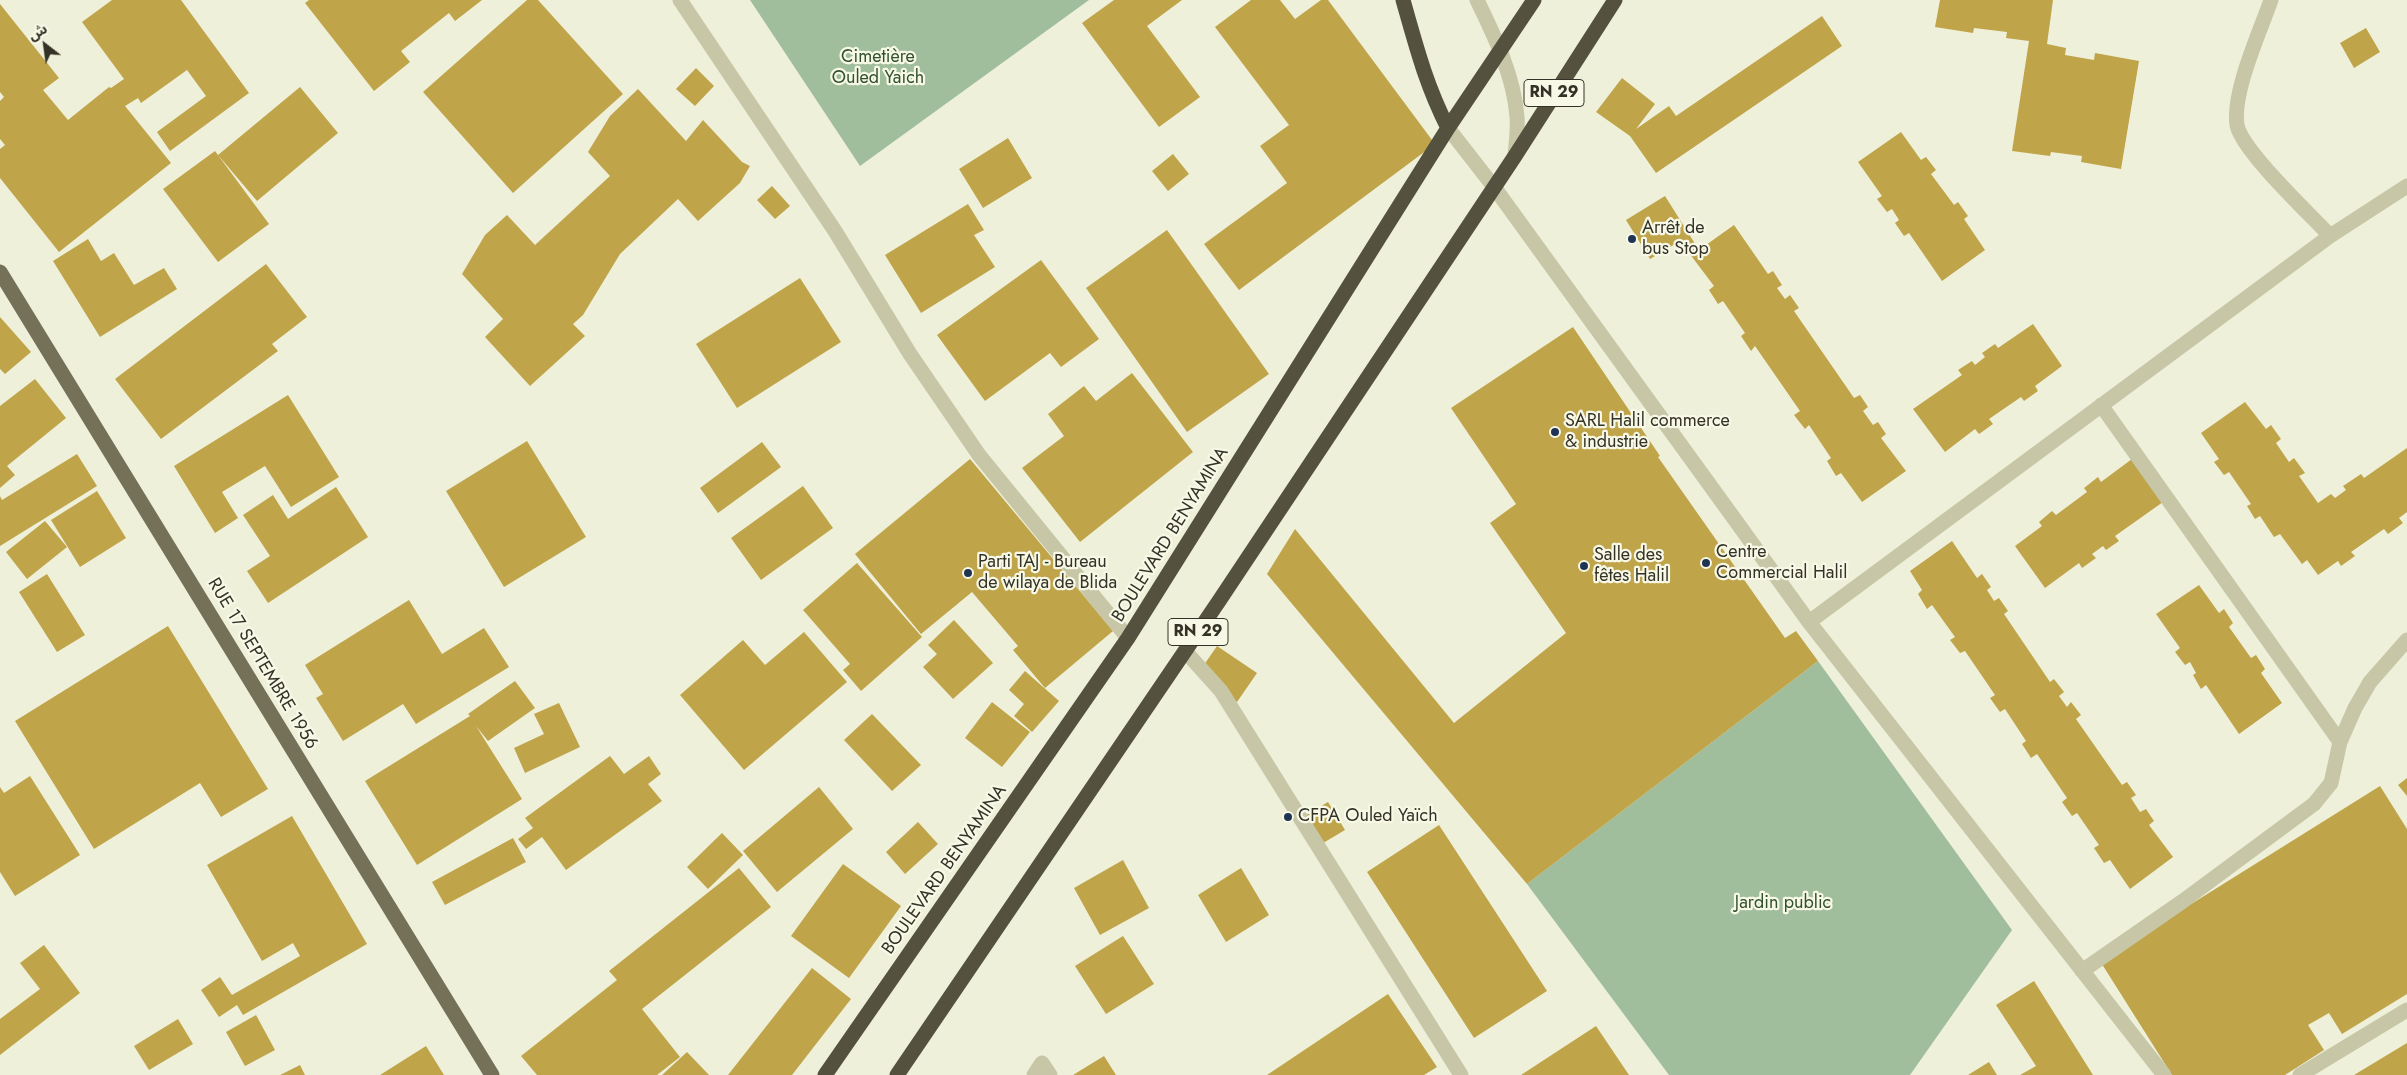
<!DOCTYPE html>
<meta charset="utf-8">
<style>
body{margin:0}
#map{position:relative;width:2407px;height:1075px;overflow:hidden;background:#eff0da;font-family:Jost,"Noto Sans Arabic",sans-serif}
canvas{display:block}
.north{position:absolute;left:20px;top:20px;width:50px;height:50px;-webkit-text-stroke:4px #f7f8e6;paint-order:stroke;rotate:330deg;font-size:14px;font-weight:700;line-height:20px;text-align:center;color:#343227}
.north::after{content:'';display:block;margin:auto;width:18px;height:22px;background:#343227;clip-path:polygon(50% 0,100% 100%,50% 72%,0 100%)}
</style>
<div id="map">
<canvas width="2407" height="1075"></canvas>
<div class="north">ش</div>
</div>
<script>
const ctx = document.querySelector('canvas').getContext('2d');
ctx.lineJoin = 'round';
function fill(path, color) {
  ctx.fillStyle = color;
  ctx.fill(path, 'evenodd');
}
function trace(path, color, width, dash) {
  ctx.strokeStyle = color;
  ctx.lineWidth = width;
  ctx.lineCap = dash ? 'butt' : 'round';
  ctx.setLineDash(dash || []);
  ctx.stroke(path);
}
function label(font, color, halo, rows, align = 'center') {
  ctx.font = font + ' Jost,sans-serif';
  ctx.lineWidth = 4.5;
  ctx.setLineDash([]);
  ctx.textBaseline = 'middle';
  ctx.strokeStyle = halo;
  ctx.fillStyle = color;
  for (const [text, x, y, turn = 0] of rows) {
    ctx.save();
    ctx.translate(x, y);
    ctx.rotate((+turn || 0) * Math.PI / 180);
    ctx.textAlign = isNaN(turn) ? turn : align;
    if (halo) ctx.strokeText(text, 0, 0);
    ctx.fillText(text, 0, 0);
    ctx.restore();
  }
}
const green = new Path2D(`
 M 750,0 L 1089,0 L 860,166 Z
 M 1818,661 L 2012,930 L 1910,1075 L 1669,1075 L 1527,884 Z`);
const building = new Path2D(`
 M 112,0 L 181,0 L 249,93 L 170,151 L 157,132 L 206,96 L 187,70 L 141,103 L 138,98 L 125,106 L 171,163 L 59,252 L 0,178 L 0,149 L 5,145 L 0,139 L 0,101 L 4,97 L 0,92 L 0,4 L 59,78 L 43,90 L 68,120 L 109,87 L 111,88 L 124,79 L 82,22 Z
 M 309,0 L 482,0 L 455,21 L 449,13 L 401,51 L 410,62 L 374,91 L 305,3 Z
 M 527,0 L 538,0 L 623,94 L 513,193 L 423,92 Z
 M 1114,0 L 1182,0 L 1147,26 L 1200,97 L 1159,127 L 1082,23 Z
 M 1251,0 L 1280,0 L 1295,19 L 1321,0 L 1328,0 L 1435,144 L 1239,290 L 1204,244 L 1287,183 L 1260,146 L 1289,125 L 1215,27 Z
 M 1940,0 L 2053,0 L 2047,44 L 2066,48 L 2065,55 L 2094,60 L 2095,53 L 2139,61 L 2121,169 L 2081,162 L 2082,156 L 2051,152 L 2050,156 L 2012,151 L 2029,41 L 2006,38 L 2007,32 L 1974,28 L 1973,33 L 1935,27 Z
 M 1822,16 L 1842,46 L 1656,173 L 1630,136 L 1596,112 L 1622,78 L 1655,104 L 1636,129 L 1669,106 L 1676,116 Z
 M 2366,28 L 2380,52 L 2354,68 L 2340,43 Z
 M 696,68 L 714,86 L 695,106 L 676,89 Z
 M 300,87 L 338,133 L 257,201 L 218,155 Z
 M 638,89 L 686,141 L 703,120 L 742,162 L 750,166 L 740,183 L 698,221 L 678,199 L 620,254 L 583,315 L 573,324 L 585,336 L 530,386 L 485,337 L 503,319 L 462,274 L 485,235 L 507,215 L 535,245 L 610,176 L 588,152 L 610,116 Z
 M 1901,132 L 1921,160 L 1926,157 L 1936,170 L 1931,174 L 1954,205 L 1958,202 L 1968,216 L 1964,219 L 1985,250 L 1942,281 L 1909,233 L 1904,236 L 1895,223 L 1899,220 L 1892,209 L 1887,212 L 1877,199 L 1882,196 L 1858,162 Z
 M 1008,138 L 1032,178 L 983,208 L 959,169 Z
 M 215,151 L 269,224 L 218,262 L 163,189 Z
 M 1173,154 L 1189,174 L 1168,191 L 1152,171 Z
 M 772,186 L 790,206 L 775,219 L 757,200 Z
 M 1665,196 L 1699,250 L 1734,225 L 1768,274 L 1773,271 L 1782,285 L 1777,288 L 1785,299 L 1790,295 L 1799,308 L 1794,311 L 1854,398 L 1860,395 L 1868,407 L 1863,411 L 1873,425 L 1878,422 L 1886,434 L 1881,438 L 1906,471 L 1862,502 L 1841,473 L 1836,476 L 1827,461 L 1831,458 L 1809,425 L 1805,429 L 1794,415 L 1800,411 L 1755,346 L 1751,351 L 1741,336 L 1745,333 L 1723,301 L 1718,304 L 1709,290 L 1714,286 L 1680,241 L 1650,259 L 1626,220 Z
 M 968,204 L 984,230 L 974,235 L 995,267 L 921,313 L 885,255 Z
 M 1167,230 L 1269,374 L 1187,432 L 1086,288 Z
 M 88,239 L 101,261 L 114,253 L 134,285 L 164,268 L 177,289 L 100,337 L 53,261 Z
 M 1041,260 L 1099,339 L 1061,367 L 1050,353 L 985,401 L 937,335 Z
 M 266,264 L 307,317 L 272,344 L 278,351 L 161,439 L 115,379 Z
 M 800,278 L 841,342 L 737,408 L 696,344 Z
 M 0,317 L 31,352 L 5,374 L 0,369 Z
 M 2033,324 L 2062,366 L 2035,386 L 2038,391 L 2024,401 L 2021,397 L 1989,419 L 1993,424 L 1979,434 L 1975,429 L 1945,452 L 1913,409 L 1962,375 L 1958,370 L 1972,361 L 1975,365 L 1985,357 L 1982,353 L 1995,344 L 1998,348 Z
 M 1573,327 L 1660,456 L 1658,457 L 1785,638 L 1796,631 L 1818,661 L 1527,884 L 1267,574 L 1295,529 L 1454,723 L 1566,633 L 1490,523 L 1516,504 L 1451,408 Z
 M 1132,373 L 1193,452 L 1080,542 L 1022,468 L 1064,436 L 1048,414 L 1084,386 L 1096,401 Z
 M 35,379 L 66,418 L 7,466 L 15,475 L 0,488 L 0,406 Z
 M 288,395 L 339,477 L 291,507 L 265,466 L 222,492 L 238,518 L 215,533 L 174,466 Z
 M 2245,402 L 2266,429 L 2271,425 L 2281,439 L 2276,443 L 2289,462 L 2294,458 L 2305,473 L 2299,476 L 2318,503 L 2331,494 L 2335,498 L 2346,490 L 2343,486 L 2361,474 L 2364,478 L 2407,448 L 2407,512 L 2399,518 L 2403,523 L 2388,534 L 2384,529 L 2351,552 L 2355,556 L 2341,566 L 2338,561 L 2318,575 L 2307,560 L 2302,564 L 2280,534 L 2274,537 L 2260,516 L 2255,519 L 2247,506 L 2251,504 L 2229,472 L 2224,475 L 2214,462 L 2219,459 L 2201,433 Z
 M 527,441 L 586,537 L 504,587 L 446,491 Z
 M 762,442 L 781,467 L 718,513 L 700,488 Z
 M 77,454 L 97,486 L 0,546 L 0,496 L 2,500 Z
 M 970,459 L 1113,631 L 1045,688 L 1013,650 L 1018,646 L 972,592 L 921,634 L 855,554 Z
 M 2132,459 L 2163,502 L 2115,536 L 2119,541 L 2106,550 L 2103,546 L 2092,554 L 2096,558 L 2082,568 L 2079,563 L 2045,588 L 2015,546 L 2042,526 L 2039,522 L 2052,511 L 2056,515 L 2087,492 L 2084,488 L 2098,477 L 2101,482 Z
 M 803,486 L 833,528 L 761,580 L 731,538 Z
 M 336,487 L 368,537 L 268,603 L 247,571 L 270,556 L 243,515 L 273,495 L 288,519 Z
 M 97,491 L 126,538 L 80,567 L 51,520 Z
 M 45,521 L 67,547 L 27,579 L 6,552 Z
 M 1952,541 L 1977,578 L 1982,574 L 1991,587 L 1987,590 L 1994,601 L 1999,598 L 2008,611 L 2004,614 L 2050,682 L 2054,679 L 2064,692 L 2059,696 L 2067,707 L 2071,702 L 2081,715 L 2076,719 L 2122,785 L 2127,782 L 2136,795 L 2131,798 L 2140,812 L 2146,809 L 2154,821 L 2149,825 L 2173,857 L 2130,889 L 2110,860 L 2104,863 L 2094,848 L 2099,845 L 2077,813 L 2072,816 L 2062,802 L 2067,798 L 2037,754 L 2031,758 L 2022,744 L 2026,741 L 2005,709 L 2000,712 L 1990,698 L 1995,695 L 1965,651 L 1960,653 L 1950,640 L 1955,637 L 1932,605 L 1927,609 L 1918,594 L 1922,590 L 1910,571 Z
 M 857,563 L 922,637 L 861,691 L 843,670 L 850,664 L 803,610 Z
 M 47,574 L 85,635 L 57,652 L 19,592 Z
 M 2199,585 L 2219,613 L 2224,609 L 2233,623 L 2229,627 L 2251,658 L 2256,655 L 2265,669 L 2261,673 L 2282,703 L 2239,734 L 2206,685 L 2201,689 L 2193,675 L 2196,673 L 2190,662 L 2185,665 L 2175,652 L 2180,648 L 2156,614 Z
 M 409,600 L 442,654 L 484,628 L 509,667 L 416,724 L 403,704 L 343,741 L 316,698 L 323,694 L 305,665 Z
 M 954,620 L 993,663 L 953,699 L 923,667 L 937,654 L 928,645 Z
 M 168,626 L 268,789 L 221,817 L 200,783 L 94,849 L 15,721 Z
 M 804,632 L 847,682 L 744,770 L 680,695 L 743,640 L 765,665 Z
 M 1217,646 L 1257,673 L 1237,702 L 1197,675 Z
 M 1025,671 L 1059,701 L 1032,732 L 1014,716 L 1024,704 L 1009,690 Z
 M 515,681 L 535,708 L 488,741 L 476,726 L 522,799 L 417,865 L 365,781 L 470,716 L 468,714 Z
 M 992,702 L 1030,732 L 1002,767 L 965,738 Z
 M 559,703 L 580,747 L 525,773 L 514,748 L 544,734 L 534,714 Z
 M 872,714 L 921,765 L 892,791 L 844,740 Z
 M 610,756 L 624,774 L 649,756 L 661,774 L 648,784 L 662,801 L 566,870 L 542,837 L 526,849 L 518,839 L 533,828 L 525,818 Z
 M 30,776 L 80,855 L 15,896 L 0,872 L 0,787 L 4,793 Z
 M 2407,778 L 2407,796 L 2398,785 Z
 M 2380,786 L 2407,829 L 2407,994 L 2342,1034 L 2329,1013 L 2308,1025 L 2324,1050 L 2285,1075 L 2172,1075 L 2100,961 Z
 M 819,787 L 853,829 L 777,892 L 743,851 Z
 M 1328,802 L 1345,830 L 1313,849 L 1296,821 Z
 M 292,816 L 367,944 L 243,1015 L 237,1005 L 219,1017 L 201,990 L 220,977 L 232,995 L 300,956 L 293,943 L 262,961 L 207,865 Z
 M 918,822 L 938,844 L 905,874 L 886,852 Z
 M 1439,825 L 1547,991 L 1474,1038 L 1367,872 Z
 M 722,833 L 743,855 L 708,889 L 687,867 Z
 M 513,838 L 526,862 L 445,905 L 432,882 Z
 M 1123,860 L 1149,908 L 1100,935 L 1074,888 Z
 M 843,864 L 901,906 L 849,978 L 791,936 Z
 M 739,868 L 771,907 L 642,1009 L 680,1057 L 657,1075 L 537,1075 L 521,1056 L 617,980 L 609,971 Z
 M 1241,868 L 1269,915 L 1226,942 L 1198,895 Z
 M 1123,936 L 1154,984 L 1106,1014 L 1075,966 Z
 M 44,945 L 80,993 L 0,1055 L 0,1019 L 40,989 L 20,963 Z
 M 812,968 L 851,999 L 792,1075 L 728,1075 Z
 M 2034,981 L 2093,1075 L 2020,1075 L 2036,1066 L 1996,1005 Z
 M 1388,994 L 1437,1067 L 1424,1075 L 1267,1075 Z
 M 256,1015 L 275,1050 L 245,1066 L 226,1032 Z
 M 178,1019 L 193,1044 L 149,1070 L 134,1046 Z
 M 1596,1026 L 1629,1075 L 1521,1075 Z
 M 2407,1043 L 2407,1075 L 2354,1075 Z
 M 426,1046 L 444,1075 L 380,1075 Z
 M 687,1052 L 709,1075 L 662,1075 Z
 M 1104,1056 L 1116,1075 L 1073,1075 Z
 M 1989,1062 L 1997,1075 L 1968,1075 Z
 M 300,1065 L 305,1075 L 280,1075 Z`);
const minor = new Path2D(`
 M 680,0 L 835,231 L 910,354 L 979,455 L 1128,638
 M 1477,0 C 1495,37 1514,76 1517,117 C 1518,130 1516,143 1515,156
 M 2271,0 C 2260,32 2232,92 2237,125 C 2242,151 2310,214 2330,236
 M 1448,128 L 1494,187 L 1809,622 L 2164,1075
 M 2101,405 L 2340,742
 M 1809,622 L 2330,236 L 2407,186
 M 1185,651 L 1221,691 L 1461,1075
 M 2082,971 L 2183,901 L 2314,804 L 2331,783 L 2340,742 L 2355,708 L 2370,682 L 2407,640
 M 1034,1075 L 1042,1063 L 1050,1075
 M 2300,1075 L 2407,1010`);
const major = new Path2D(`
 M 0,272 L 492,1075`);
const highway = new Path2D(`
 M 1403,0 C 1416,46 1426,85 1448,128
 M 825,1075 L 1128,638 L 1448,128 L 1534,0
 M 897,1075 L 1219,601 L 1515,156 L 1615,0`);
const markers = [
 [1632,239,5,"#1f3453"],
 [1555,432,5,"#1f3453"],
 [1706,563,5,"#1f3453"],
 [1584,566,5,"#1f3453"],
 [968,573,5,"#1f3453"],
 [1288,817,5,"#1f3453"]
];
const shields = [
 [1554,93,60],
 [1198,632,60]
];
const shieldNames = [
 ["RN 29",1554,93],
 ["RN 29",1198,632]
];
const parkNames = [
 ["Cimetière",878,58],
 ["Ouled Yaich",878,79],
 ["Jardin public",1783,904]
];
const poiNames = [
 ["Arrêt de",1642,229],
 ["bus Stop",1642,250],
 ["SARL Halil commerce",1565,422],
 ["& industrie",1565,443],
 ["Centre",1716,553],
 ["Commercial Halil",1716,574],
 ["Salle des",1594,556],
 ["fêtes Halil",1594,577],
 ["Parti TAJ - Bureau",978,563],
 ["de wilaya de Blida",978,584],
 ["CFPA Ouled Yaïch",1298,817]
];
const streetNames = [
 ["BOULEVARD BENYAMINA",1171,535,-58],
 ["RUE 17 SEPTEMBRE 1956",262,664,59],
 ["BOULEVARD BENYAMINA",945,870,-55]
];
fill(green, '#a0be9b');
fill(building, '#bfa449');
trace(minor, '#c7c7a7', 15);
trace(major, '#757159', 15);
trace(highway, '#54513f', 15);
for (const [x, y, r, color] of markers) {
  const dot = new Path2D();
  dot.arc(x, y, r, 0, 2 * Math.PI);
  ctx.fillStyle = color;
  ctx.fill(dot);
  trace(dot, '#f7f8e6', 2);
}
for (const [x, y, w] of shields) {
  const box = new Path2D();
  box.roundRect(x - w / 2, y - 13.5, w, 27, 4);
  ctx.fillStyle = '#f7f8e6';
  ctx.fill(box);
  trace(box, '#343227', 1);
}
label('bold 16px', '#343227', null, shieldNames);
label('18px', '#30512c', '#f7f8e6', parkNames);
label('18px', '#343227', '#f7f8e6', poiNames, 'left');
label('18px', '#343227', '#f7f8e6', streetNames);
</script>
